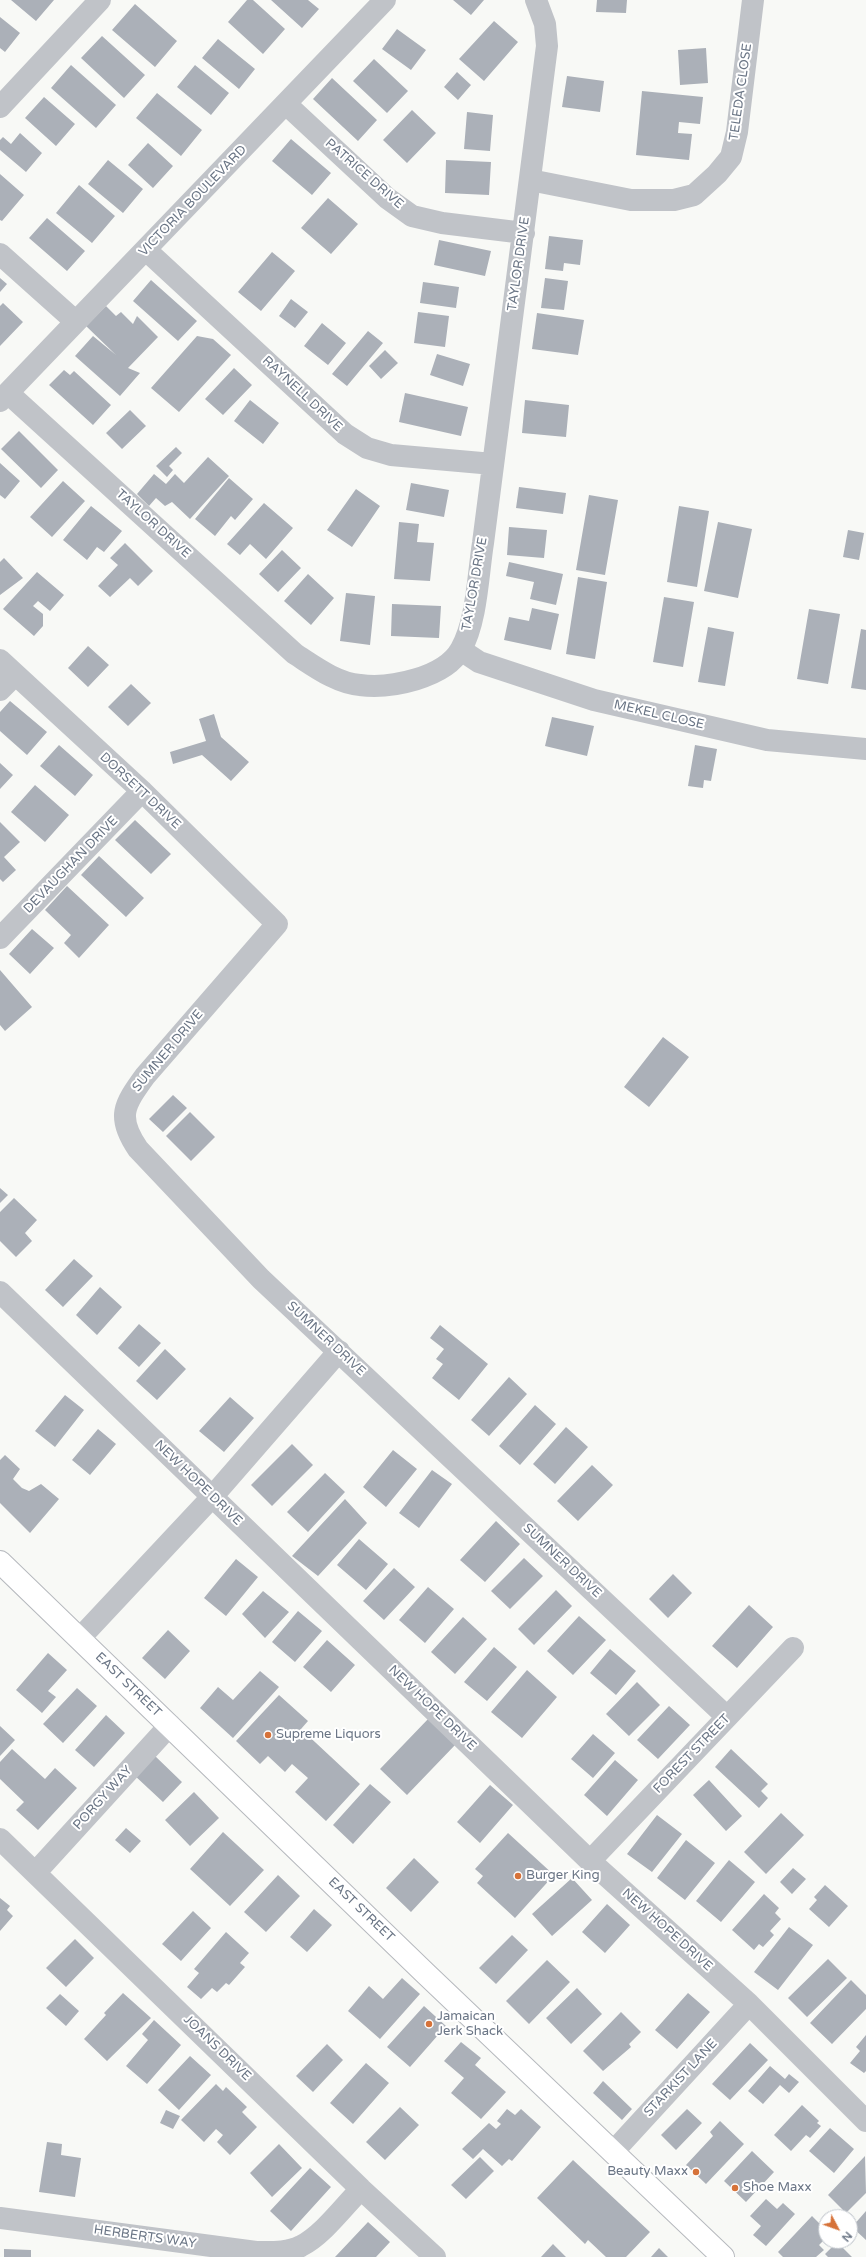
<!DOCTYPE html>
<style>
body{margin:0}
#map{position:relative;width:866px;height:2257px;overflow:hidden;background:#f8f9f6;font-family:"Varela Round",sans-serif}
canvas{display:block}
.north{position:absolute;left:818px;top:2209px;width:40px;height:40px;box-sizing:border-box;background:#fff;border:1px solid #c3c8ce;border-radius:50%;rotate:131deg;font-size:11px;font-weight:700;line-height:16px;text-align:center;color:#6a7585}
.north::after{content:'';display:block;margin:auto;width:14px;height:18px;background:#d67239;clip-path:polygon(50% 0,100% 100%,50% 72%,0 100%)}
</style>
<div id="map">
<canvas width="866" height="2257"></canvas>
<div class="north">N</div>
</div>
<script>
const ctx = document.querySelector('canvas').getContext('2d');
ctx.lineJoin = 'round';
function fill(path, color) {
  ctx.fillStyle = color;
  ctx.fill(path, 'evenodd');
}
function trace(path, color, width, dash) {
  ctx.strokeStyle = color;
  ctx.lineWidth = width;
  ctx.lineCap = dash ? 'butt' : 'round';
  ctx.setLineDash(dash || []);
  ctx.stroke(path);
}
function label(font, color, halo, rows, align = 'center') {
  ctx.font = font + ' "Varela Round",sans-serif';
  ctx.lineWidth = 4;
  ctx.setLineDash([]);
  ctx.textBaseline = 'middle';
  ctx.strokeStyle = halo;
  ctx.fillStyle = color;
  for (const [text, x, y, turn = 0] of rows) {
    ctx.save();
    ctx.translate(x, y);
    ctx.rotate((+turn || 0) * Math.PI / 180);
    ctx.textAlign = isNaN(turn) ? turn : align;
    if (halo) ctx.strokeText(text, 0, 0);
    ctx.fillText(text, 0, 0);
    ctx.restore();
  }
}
const building = new Path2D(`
 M 11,0 L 54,0 L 36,21 Z
 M 247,0 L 253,0 L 285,29 L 263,54 L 228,22 Z
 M 271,0 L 308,0 L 319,9 L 302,28 Z
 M 453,0 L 484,0 L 471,15 Z
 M 597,0 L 627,0 L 626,13 L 596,12 Z
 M 135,4 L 177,41 L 155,67 L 112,30 Z
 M 0,17 L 20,33 L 5,52 L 0,48 Z
 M 494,21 L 518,42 L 484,81 L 459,59 Z
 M 397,29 L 426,50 L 411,70 L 382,49 Z
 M 102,36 L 145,75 L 124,98 L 81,58 Z
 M 218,39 L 255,69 L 239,89 L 202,58 Z
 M 706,48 L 708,83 L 680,85 L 678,50 Z
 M 374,59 L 408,91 L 387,113 L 353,81 Z
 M 71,65 L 116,105 L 96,128 L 51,88 Z
 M 195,65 L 229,93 L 211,115 L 177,87 Z
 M 457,72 L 471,85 L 458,100 L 444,87 Z
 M 567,76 L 604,81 L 600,112 L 562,107 Z
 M 332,78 L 377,120 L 358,141 L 313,99 Z
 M 642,91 L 703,97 L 700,124 L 679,122 L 678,133 L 692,134 L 689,160 L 636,155 Z
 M 157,93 L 202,130 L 181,156 L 136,118 Z
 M 44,97 L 75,124 L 56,146 L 25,118 Z
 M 412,110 L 436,133 L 407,163 L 383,140 Z
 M 467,112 L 493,115 L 490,151 L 464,149 Z
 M 20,133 L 42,153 L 26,172 L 0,150 L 0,140 L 3,137 L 11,144 Z
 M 291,139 L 331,173 L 312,195 L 272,161 Z
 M 148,143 L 173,166 L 153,188 L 128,165 Z
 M 108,160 L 143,189 L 123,213 L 88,184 Z
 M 446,160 L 491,162 L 489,195 L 445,193 Z
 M 0,174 L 24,195 L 2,221 L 0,220 Z
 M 79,185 L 115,216 L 92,243 L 56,213 Z
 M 328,198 L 358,224 L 331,254 L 301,228 Z
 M 47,218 L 85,251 L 67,271 L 29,238 Z
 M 549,236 L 583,240 L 580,265 L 564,263 L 563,271 L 545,269 Z
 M 439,240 L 491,251 L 485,276 L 434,265 Z
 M 272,252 L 295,271 L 261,311 L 238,292 Z
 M 0,278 L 7,284 L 0,292 Z
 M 545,278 L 568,281 L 564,310 L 541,308 Z
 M 151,280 L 197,321 L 178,341 L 133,301 Z
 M 423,282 L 459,287 L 456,308 L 420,303 Z
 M 291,299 L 308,312 L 295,328 L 279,316 Z
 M 3,303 L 23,322 L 0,346 L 0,306 Z
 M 106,306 L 116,316 L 121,312 L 133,324 L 137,316 L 158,337 L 128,368 L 140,373 L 120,396 L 75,356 L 93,336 L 116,355 L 86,326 Z
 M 418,312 L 449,316 L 445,347 L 414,343 Z
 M 537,313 L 584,320 L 578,355 L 532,349 Z
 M 322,323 L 346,343 L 328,365 L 304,346 Z
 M 368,331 L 383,343 L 347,386 L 332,374 Z
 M 197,336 L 213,339 L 231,355 L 179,412 L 151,388 Z
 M 385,350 L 398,363 L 381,379 L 369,366 Z
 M 437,354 L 470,364 L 463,386 L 430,375 Z
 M 234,368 L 252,385 L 223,415 L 205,399 Z
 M 64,370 L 70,375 L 74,371 L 111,405 L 93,425 L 49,385 Z
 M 405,393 L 468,407 L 461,436 L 399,422 Z
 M 250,400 L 279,423 L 263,444 L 234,421 Z
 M 525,400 L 569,405 L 566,437 L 522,433 Z
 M 130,410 L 146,426 L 122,449 L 106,433 Z
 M 19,431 L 58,470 L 41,488 L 1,449 Z
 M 176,447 L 182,453 L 169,466 L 173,470 L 167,477 L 156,466 Z
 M 208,457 L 229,476 L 190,519 L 172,502 L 165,506 L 156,498 L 149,506 L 137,494 L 154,474 L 166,484 L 175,474 L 184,483 Z
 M 0,463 L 20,481 L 5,499 L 0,495 Z
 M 229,478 L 253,499 L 235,520 L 231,516 L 215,536 L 195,519 Z
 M 63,481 L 85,501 L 52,537 L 30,517 Z
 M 411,483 L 449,490 L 444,517 L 406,510 Z
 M 519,487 L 566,493 L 563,514 L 516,508 Z
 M 356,489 L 380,506 L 352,547 L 327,530 Z
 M 589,495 L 618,500 L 605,575 L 576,570 Z
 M 264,503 L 293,528 L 266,559 L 250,544 L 240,555 L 227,544 Z
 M 91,506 L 122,531 L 104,552 L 97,547 L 87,560 L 63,540 Z
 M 679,506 L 709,511 L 697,587 L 667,582 Z
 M 399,522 L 419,524 L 417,542 L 434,543 L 430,581 L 394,579 Z
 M 718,522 L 752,529 L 738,598 L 704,591 Z
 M 509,527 L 547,530 L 544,558 L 507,555 Z
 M 848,530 L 864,533 L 859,560 L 843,557 Z
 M 125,543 L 153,571 L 138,586 L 130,578 L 110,597 L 98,586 L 118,565 L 110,558 Z
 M 282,550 L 301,568 L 278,592 L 259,574 Z
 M 4,558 L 23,578 L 0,595 L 0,562 Z
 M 509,562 L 563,574 L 556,605 L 530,599 L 534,582 L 506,576 Z
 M 37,572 L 64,595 L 50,611 L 38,601 L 33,606 L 43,614 L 43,626 L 34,636 L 3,609 Z
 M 308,574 L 334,598 L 311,625 L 284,601 Z
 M 578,577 L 607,582 L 595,659 L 566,654 Z
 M 346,593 L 375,596 L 370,645 L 340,641 Z
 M 664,597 L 694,602 L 683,667 L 653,662 Z
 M 392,604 L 441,606 L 439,638 L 391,636 Z
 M 532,608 L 559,614 L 551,650 L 504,640 L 509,617 L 529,621 Z
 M 809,609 L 840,614 L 828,684 L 797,679 Z
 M 708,627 L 734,632 L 725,686 L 698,682 Z
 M 861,629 L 866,630 L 866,690 L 851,688 Z
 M 88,646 L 109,665 L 88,687 L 68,668 Z
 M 131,684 L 151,703 L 128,726 L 108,707 Z
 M 10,701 L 47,732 L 27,755 L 0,731 L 0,712 Z
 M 214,714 L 221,737 L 249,762 L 231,781 L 202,755 L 173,764 L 170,752 L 206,741 L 199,719 Z
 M 552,717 L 594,726 L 587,756 L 545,746 Z
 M 59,745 L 93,775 L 75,796 L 40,766 Z
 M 695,745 L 717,749 L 711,781 L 704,780 L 703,788 L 688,786 Z
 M 0,763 L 13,775 L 0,789 Z
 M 35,785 L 69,815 L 45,842 L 11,812 Z
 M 135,820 L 171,854 L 151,874 L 115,840 Z
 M 0,822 L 20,842 L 4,857 L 16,870 L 3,882 L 0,879 Z
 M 99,856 L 144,898 L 126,917 L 81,875 Z
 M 67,886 L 109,925 L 79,958 L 64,943 L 71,935 L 45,910 Z
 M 32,929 L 54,948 L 30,974 L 9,954 Z
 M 0,970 L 32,1007 L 5,1031 L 0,1025 Z
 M 663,1037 L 689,1057 L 649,1107 L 624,1087 Z
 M 173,1095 L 187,1108 L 163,1132 L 149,1119 Z
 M 190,1112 L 215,1137 L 191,1161 L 166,1136 Z
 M 0,1188 L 8,1195 L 0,1203 Z
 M 14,1198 L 37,1220 L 25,1233 L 32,1241 L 16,1257 L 0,1241 L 0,1212 Z
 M 74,1259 L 93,1276 L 63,1307 L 45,1290 Z
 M 100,1287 L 122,1307 L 97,1335 L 76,1315 Z
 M 139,1324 L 161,1343 L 139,1367 L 118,1348 Z
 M 440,1325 L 488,1364 L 459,1400 L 432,1378 L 443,1364 L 436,1359 L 444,1349 L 430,1338 Z
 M 165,1349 L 186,1369 L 157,1400 L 136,1381 Z
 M 509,1377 L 527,1394 L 489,1436 L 471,1420 Z
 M 65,1395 L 84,1410 L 55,1447 L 35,1431 Z
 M 230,1397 L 254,1418 L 224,1452 L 199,1431 Z
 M 535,1405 L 556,1424 L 520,1465 L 499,1446 Z
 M 566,1427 L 588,1447 L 555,1484 L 533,1464 Z
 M 98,1429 L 116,1444 L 90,1475 L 72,1460 Z
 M 292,1444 L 313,1465 L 272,1506 L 251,1485 Z
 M 393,1450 L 417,1469 L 386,1507 L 363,1487 Z
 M 5,1455 L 20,1469 L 13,1479 L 22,1488 L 29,1491 L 41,1484 L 59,1499 L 30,1533 L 0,1503 L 0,1460 Z
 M 592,1465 L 613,1485 L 578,1521 L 557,1501 Z
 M 432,1470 L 452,1484 L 419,1528 L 399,1513 Z
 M 325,1473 L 345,1492 L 308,1532 L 287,1512 Z
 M 345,1499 L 367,1523 L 318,1576 L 292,1556 Z
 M 496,1521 L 520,1544 L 485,1582 L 460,1560 Z
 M 359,1539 L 388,1564 L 366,1590 L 337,1565 Z
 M 524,1558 L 543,1576 L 510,1609 L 491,1591 Z
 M 236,1559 L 258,1577 L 226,1616 L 204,1598 Z
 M 394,1568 L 415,1587 L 384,1620 L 363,1601 Z
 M 673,1574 L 692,1593 L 668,1618 L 649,1599 Z
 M 428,1587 L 454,1609 L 425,1643 L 399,1620 Z
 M 556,1590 L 572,1606 L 534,1645 L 518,1629 Z
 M 263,1591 L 289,1612 L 265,1638 L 242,1614 Z
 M 749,1605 L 773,1627 L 737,1668 L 712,1646 Z
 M 298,1611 L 322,1631 L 295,1662 L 272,1642 Z
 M 579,1616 L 606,1640 L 573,1675 L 547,1651 Z
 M 463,1617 L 487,1639 L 455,1674 L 431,1652 Z
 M 168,1630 L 190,1651 L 165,1679 L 142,1658 Z
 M 327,1640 L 355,1665 L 331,1692 L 303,1667 Z
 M 494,1647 L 517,1667 L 487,1701 L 464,1682 Z
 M 610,1649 L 636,1671 L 616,1695 L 590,1673 Z
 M 48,1653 L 67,1670 L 48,1691 L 56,1697 L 42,1713 L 16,1690 Z
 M 527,1670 L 557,1697 L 522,1738 L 491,1712 Z
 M 260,1671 L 279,1687 L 233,1738 L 200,1708 L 218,1687 L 233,1700 Z
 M 637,1682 L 660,1705 L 629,1736 L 606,1714 Z
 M 77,1688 L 97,1706 L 63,1743 L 43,1724 Z
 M 279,1695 L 308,1721 L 301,1729 L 360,1784 L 326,1821 L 295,1792 L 308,1778 L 292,1764 L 285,1772 L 268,1756 L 260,1764 L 236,1741 Z
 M 669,1706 L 690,1725 L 658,1759 L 637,1740 Z
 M 106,1715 L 125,1733 L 94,1767 L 75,1750 Z
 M 429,1718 L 456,1744 L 407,1795 L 380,1769 Z
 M 0,1726 L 15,1740 L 0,1756 Z
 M 593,1734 L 615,1753 L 593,1778 L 571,1759 Z
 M 12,1749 L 45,1779 L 55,1768 L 77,1788 L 38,1830 L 16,1810 L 24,1802 L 0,1779 L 0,1762 Z
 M 731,1749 L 768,1784 L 761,1791 L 768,1798 L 759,1808 L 715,1767 Z
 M 154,1755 L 182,1782 L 163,1802 L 134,1775 Z
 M 615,1760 L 638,1780 L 607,1816 L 584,1795 Z
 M 709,1780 L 742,1816 L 726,1831 L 693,1795 Z
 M 370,1784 L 391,1802 L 353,1844 L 333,1825 Z
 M 490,1785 L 513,1805 L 480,1843 L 457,1822 Z
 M 194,1792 L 219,1818 L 190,1846 L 165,1820 Z
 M 781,1813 L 804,1835 L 766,1874 L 744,1852 Z
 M 657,1815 L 682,1834 L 652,1872 L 627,1854 Z
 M 126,1828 L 141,1841 L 130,1853 L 115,1840 Z
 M 223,1832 L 264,1870 L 230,1906 L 190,1869 Z
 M 508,1833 L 554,1875 L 515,1918 L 477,1883 L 483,1876 L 475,1869 Z
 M 686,1840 L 715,1863 L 685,1900 L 657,1878 Z
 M 414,1858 L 439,1882 L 411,1912 L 386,1888 Z
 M 729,1860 L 755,1882 L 721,1922 L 696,1901 Z
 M 793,1868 L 806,1879 L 792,1894 L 780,1882 Z
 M 278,1875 L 300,1896 L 266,1932 L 244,1912 Z
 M 572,1878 L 592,1900 L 552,1936 L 532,1914 Z
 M 825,1885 L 848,1906 L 829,1927 L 809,1909 L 817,1900 L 814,1897 Z
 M 764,1894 L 779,1908 L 775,1913 L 781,1919 L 770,1931 L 774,1935 L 763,1947 L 759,1944 L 754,1950 L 732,1930 Z
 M 0,1898 L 10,1906 L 7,1910 L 13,1916 L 0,1931 Z
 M 607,1904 L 630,1925 L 605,1953 L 582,1932 Z
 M 314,1909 L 332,1925 L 307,1952 L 290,1937 Z
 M 193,1911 L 211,1928 L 181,1961 L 162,1944 Z
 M 789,1927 L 813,1945 L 778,1990 L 754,1972 Z
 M 226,1932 L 249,1953 L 240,1963 L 245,1967 L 229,1985 L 226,1983 L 217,1992 L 212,1988 L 201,1999 L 187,1987 L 199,1973 L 194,1969 Z
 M 512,1935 L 528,1950 L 496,1984 L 479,1968 Z
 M 75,1939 L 94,1958 L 66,1987 L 46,1968 Z
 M 828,1959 L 847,1978 L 807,2017 L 788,1998 Z
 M 547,1960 L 570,1982 L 529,2024 L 506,2001 Z
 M 402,1978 L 420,1994 L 380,2039 L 348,2011 L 369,1986 L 383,1999 Z
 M 851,1980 L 866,1995 L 866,2009 L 832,2044 L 810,2023 Z
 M 577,1988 L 602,2014 L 571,2044 L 546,2018 Z
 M 123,1993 L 151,2018 L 107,2061 L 84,2039 L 106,2015 L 104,2013 Z
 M 688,1993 L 710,2012 L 677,2049 L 655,2030 Z
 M 60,1994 L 79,2011 L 66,2026 L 46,2008 Z
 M 424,2006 L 446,2026 L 410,2067 L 387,2047 Z
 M 621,2012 L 641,2032 L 629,2044 L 631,2047 L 603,2071 L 583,2051 Z
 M 154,2020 L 181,2045 L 147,2084 L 126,2066 L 148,2040 L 142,2034 Z
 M 866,2035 L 866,2071 L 864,2073 L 850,2063 L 860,2051 L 856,2047 Z
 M 461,2042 L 481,2058 L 475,2065 L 506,2092 L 481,2119 L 451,2093 L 464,2078 L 444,2061 Z
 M 750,2043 L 768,2060 L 730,2100 L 712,2084 Z
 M 327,2044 L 343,2060 L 313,2092 L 296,2076 Z
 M 190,2056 L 211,2075 L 179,2110 L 158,2090 Z
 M 366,2063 L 389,2083 L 353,2124 L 330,2103 Z
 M 770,2066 L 785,2079 L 789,2074 L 799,2082 L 789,2093 L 780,2085 L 763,2104 L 748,2091 Z
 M 603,2081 L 632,2109 L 622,2120 L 593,2093 Z
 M 216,2084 L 223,2091 L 226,2087 L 247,2107 L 242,2112 L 257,2127 L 230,2155 L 217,2142 L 223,2135 L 216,2129 L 204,2142 L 181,2120 Z
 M 802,2105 L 819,2121 L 817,2123 L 821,2126 L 810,2138 L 806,2135 L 791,2151 L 774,2135 Z
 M 400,2107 L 419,2125 L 385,2160 L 366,2142 Z
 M 507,2109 L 515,2115 L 521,2109 L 541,2127 L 512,2161 L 509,2159 L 502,2166 L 483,2149 L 473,2159 L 462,2149 L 489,2123 L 496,2129 L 501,2124 L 497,2121 Z
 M 687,2109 L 702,2123 L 676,2150 L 661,2135 Z
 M 166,2110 L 180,2116 L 173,2129 L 160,2123 Z
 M 720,2121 L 744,2144 L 706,2184 L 686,2165 L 713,2136 L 710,2132 Z
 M 830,2128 L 854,2149 L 834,2173 L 809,2151 Z
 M 47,2142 L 62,2144 L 61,2155 L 81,2158 L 75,2197 L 39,2192 Z
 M 279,2144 L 302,2168 L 272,2197 L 250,2173 Z
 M 752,2151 L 774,2172 L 746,2202 L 724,2181 Z
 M 865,2156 L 866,2193 L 846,2213 L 828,2195 Z
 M 480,2157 L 494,2171 L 466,2199 L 451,2185 Z
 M 573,2160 L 650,2232 L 626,2257 L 606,2257 L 588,2240 L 585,2244 L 537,2198 Z
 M 310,2168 L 331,2187 L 291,2231 L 270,2211 Z
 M 766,2199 L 777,2209 L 783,2203 L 795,2214 L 766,2246 L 753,2235 L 761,2226 L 750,2216 Z
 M 866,2211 L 866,2240 L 852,2227 Z
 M 812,2216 L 826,2230 L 826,2238 L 819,2245 L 824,2250 L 816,2257 L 783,2257 L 778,2252 Z
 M 368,2222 L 390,2242 L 376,2257 L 335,2257 Z
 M 837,2242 L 852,2257 L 828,2257 L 825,2254 Z
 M 553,2244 L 566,2257 L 541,2257 Z
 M 659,2248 L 668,2257 L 651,2257 Z
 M 4,2249 L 31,2250 L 31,2257 L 4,2257 Z`);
const minor = new Path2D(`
 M 286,104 L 387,198 L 412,216 L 442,223 L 524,233
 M 0,107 L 100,0
 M 530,180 L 631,200 L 674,200 L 694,195 L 717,174 L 731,157 L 737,132 L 753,0
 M 146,250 L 345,434 L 367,448 L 391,455 L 493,464
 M 0,254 L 75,321
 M 8,393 L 295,654 C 314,666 336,683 360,685 C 390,689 445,678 461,649 C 477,621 478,574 483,543 L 547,46 L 545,24 L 536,0
 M 0,401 L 385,0
 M 461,650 L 479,662 L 594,700 L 767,740 L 866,749
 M 0,660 L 142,791 L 277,924 L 145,1076 C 124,1105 116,1117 138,1149 L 261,1279 L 727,1717
 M 0,690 L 15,675
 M 0,938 L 142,791
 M 0,1292 L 590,1861 L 749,2004 L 866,2121
 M 80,1638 L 212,1497 L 339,1351
 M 0,1839 L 361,2189 L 435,2257
 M 590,1861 L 793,1648
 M 36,1872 L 170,1725
 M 613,2152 L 749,2004
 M 0,2218 L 256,2252 C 271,2252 288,2253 301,2246 C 323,2235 344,2206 361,2189`);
const major = new Path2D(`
 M 0,1562 L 425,1973 L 723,2257`);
const markers = [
 [268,1735,4,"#d67239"],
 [518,1876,4,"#d67239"],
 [429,2024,4,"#d67239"],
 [696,2172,4,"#d67239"],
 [735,2188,4,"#d67239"]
];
const streetNames = [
 ["TELEDA CLOSE",741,92,-82],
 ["PATRICE DRIVE",364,174,41],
 ["VICTORIA BOULEVARD",193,201,-46],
 ["TAYLOR DRIVE",519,264,-82],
 ["RAYNELL DRIVE",302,394,43],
 ["TAYLOR DRIVE",153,524,42],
 ["TAYLOR DRIVE",475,584,-80],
 ["MEKEL CLOSE",659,715,13],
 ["DORSETT DRIVE",140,791,43],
 ["DEVAUGHAN DRIVE",71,865,-46],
 ["SUMNER DRIVE",168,1051,-50],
 ["SUMNER DRIVE",326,1339,43],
 ["NEW HOPE DRIVE",198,1483,44],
 ["SUMNER DRIVE",562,1561,43],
 ["EAST STREET",128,1685,44],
 ["NEW HOPE DRIVE",432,1708,44],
 ["FOREST STREET",692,1754,-46],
 ["PORGY WAY",103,1798,-48],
 ["EAST STREET",361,1910,44],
 ["NEW HOPE DRIVE",667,1930,42],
 ["JOANS DRIVE",217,2048,44],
 ["STARKIST LANE",681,2078,-47],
 ["HERBERTS WAY",145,2237,8]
];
const poiNames = [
 ["Supreme Liquors",276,1735],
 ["Burger King",526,1876],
 ["Jamaican",437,2017],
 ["Jerk Shack",437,2032],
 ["Beauty Maxx",688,2172,"right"],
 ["Shoe Maxx",743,2188]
];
fill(building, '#abb0b8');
trace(major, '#b6b9be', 24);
trace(minor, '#c0c3c8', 22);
trace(major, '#fff', 22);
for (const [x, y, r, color] of markers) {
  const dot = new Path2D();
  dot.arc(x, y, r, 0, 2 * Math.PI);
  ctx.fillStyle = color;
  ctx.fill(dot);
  trace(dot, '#fff', 1.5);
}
label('13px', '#6a7585', '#fff', streetNames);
label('13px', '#6a7585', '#fff', poiNames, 'left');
</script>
